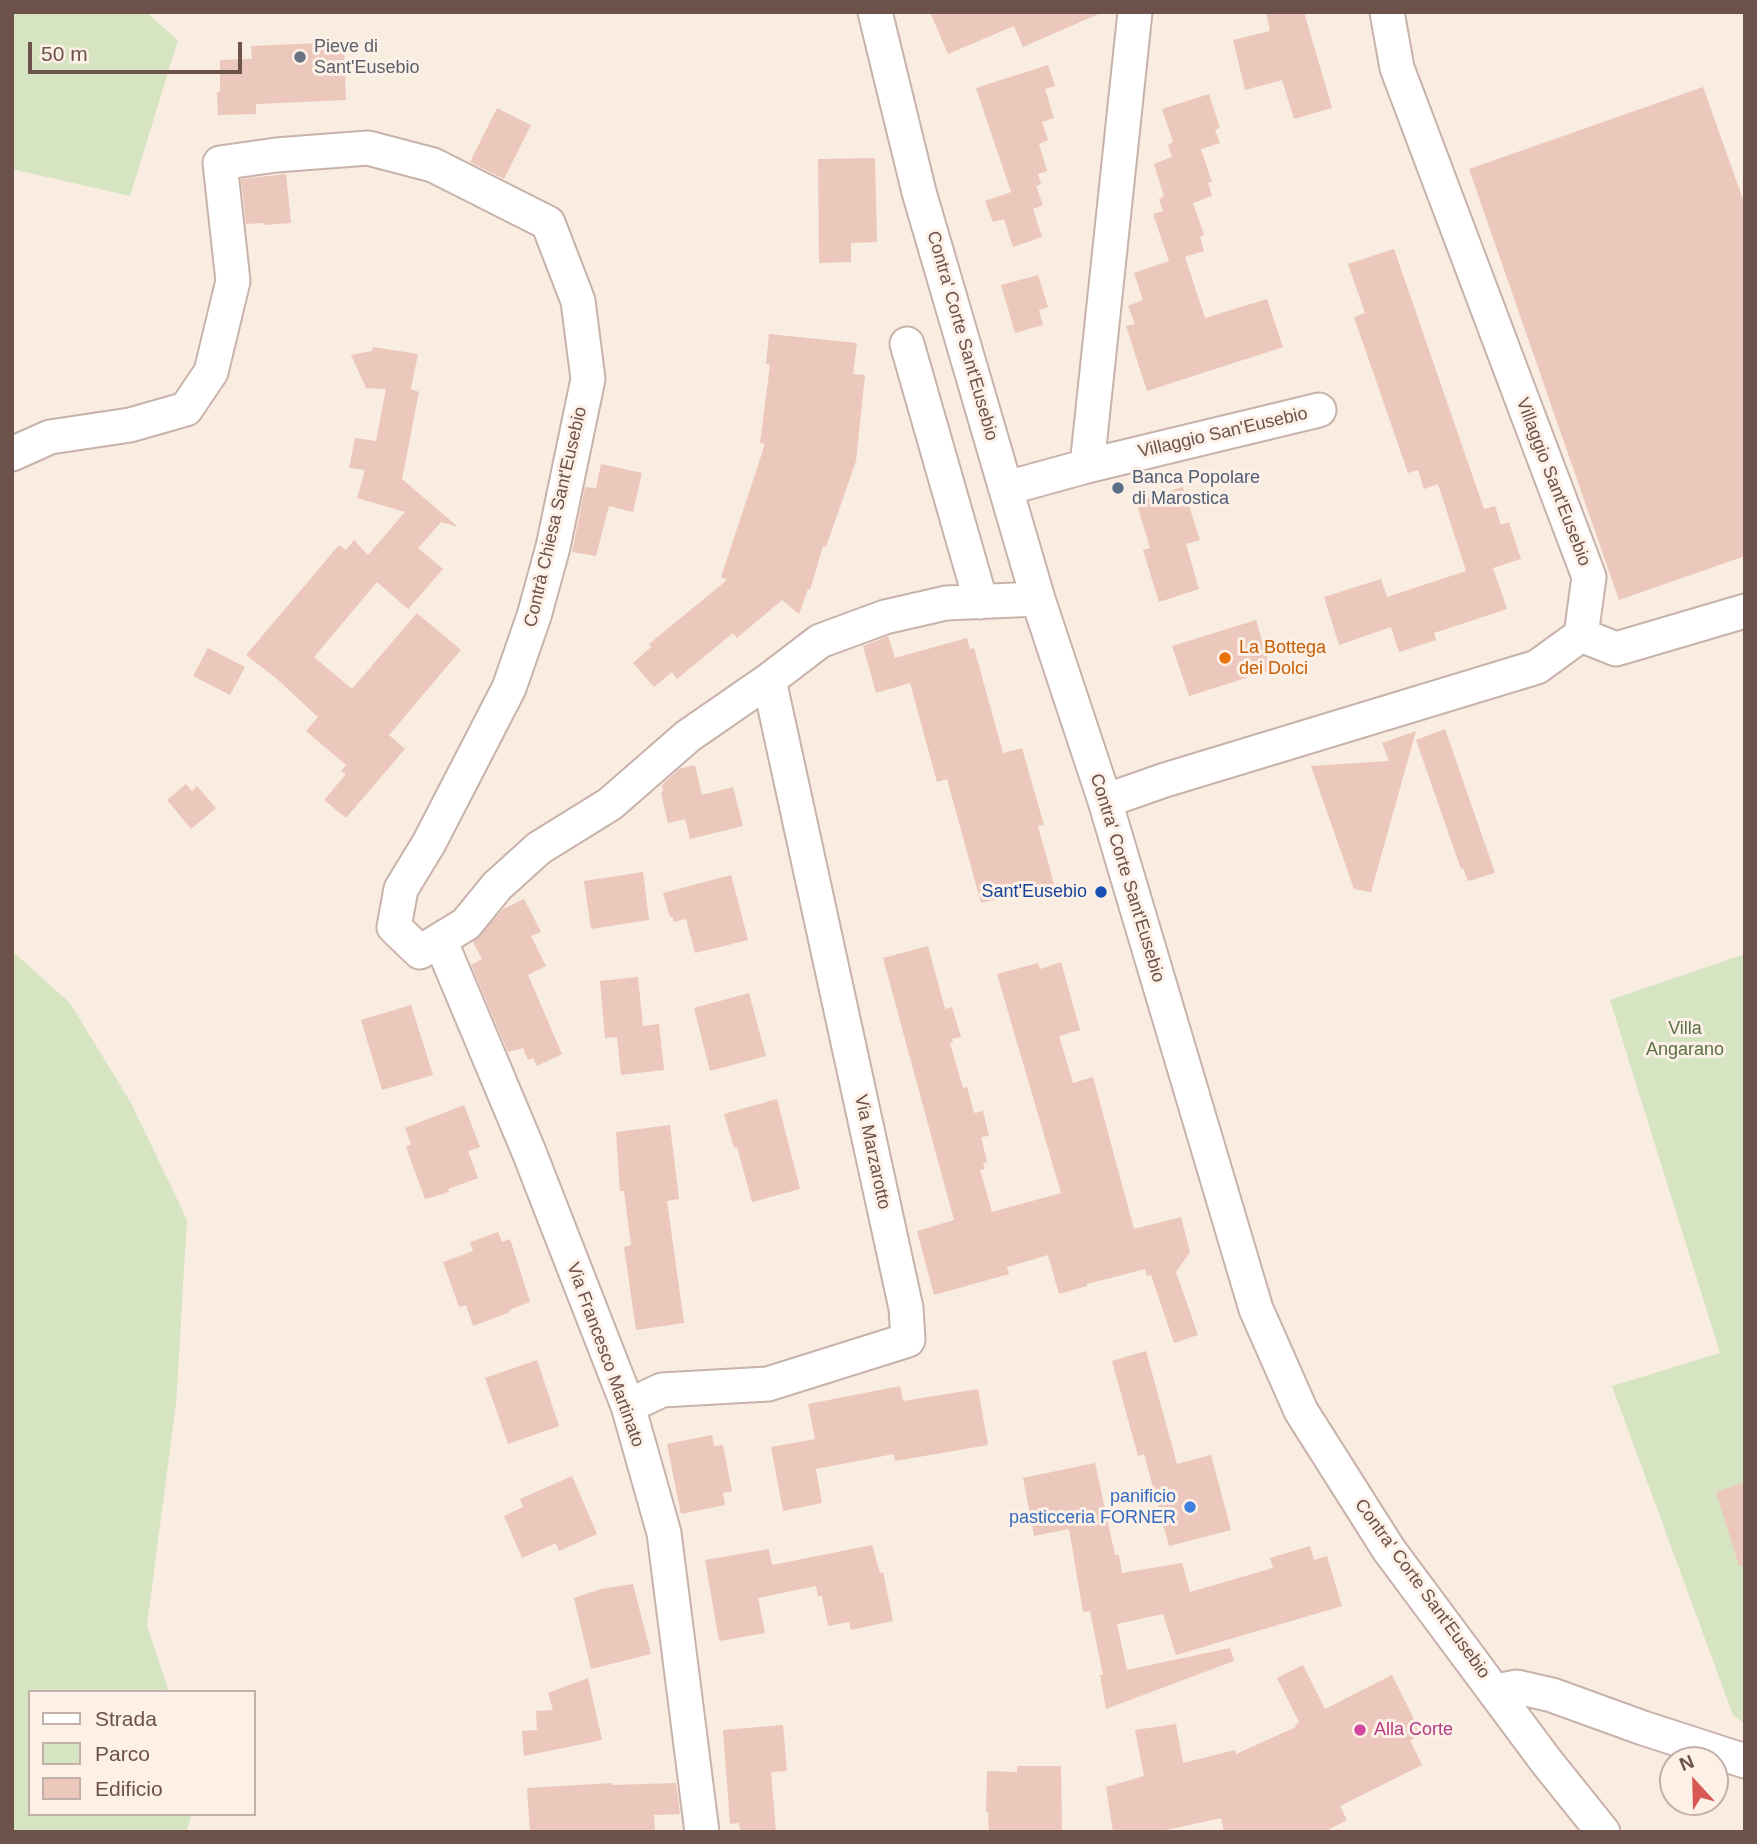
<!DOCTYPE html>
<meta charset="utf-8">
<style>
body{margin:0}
#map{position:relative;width:1757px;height:1844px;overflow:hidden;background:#f9ece1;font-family:Helvetica,sans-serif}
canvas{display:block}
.frame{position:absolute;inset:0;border:14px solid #6d514b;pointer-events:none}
.legend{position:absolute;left:28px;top:1690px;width:228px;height:126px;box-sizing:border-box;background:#fdf0e7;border:2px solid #c3b0a9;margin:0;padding:9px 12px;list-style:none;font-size:21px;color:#6d514b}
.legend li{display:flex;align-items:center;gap:14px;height:35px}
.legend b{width:35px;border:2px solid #c3b0a9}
.north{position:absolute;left:1659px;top:1746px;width:70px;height:70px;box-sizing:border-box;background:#fdf0e7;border:2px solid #c3b0a9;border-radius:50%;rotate:338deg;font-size:19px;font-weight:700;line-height:28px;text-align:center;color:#6d514b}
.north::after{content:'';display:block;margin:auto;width:24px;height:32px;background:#d75953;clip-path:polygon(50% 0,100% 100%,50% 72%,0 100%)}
.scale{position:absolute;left:28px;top:42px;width:214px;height:32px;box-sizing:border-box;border:4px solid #6d514b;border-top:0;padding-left:9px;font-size:21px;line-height:24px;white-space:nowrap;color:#6d514b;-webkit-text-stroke:5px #fdf0e7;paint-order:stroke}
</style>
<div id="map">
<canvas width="1757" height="1844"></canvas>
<div class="frame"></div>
<ul class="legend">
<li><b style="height:9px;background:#fff"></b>Strada</li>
<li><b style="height:19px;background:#d6e4c2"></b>Parco</li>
<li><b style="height:19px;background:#ebc7bc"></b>Edificio</li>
</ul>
<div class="north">N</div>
<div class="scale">50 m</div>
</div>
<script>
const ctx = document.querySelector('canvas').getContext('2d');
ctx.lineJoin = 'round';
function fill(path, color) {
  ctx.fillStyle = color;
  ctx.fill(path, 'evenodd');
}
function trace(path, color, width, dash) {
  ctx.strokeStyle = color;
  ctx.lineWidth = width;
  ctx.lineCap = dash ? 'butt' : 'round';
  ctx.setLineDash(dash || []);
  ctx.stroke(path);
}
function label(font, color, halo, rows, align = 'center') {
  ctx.font = font + ' Helvetica,sans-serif';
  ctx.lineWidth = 6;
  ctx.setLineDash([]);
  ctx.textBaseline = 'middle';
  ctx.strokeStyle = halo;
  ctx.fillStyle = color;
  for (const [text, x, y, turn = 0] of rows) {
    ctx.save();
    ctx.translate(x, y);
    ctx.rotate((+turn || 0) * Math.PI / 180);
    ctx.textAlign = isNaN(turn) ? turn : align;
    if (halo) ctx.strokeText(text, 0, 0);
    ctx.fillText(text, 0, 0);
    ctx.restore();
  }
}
const green = new Path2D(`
 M 12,12 L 146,12 L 178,40 L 130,196 L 12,169 Z
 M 12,951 L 70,1003 L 131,1103 L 187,1220 L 176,1403 L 147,1625 L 169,1692 L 30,1692 L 30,1814 L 192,1814 L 186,1832 L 12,1832 Z
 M 1745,954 L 1745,1724 L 1733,1715 L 1612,1386 L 1720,1353 L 1610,1000 Z`);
const building = new Path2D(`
 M 930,12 L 1103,12 L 1023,47 L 1014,26 L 948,54 Z
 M 1266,12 L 1304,12 L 1332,108 L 1294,119 L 1282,80 L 1245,90 L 1233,40 L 1270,31 Z
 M 344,42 L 346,100 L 256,104 L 256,114 L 218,115 L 217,92 L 220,92 L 220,60 L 252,59 L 251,46 Z
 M 1048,65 L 1055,86 L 1045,89 L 1054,118 L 1042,122 L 1048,140 L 1039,144 L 1047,171 L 1038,174 L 1041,184 L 1036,186 L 1043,205 L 1033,209 L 1042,237 L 1013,247 L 1004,219 L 993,222 L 985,201 L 1011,192 L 976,88 Z
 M 1703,87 L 1745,205 L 1745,556 L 1619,600 L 1469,169 Z
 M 1209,94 L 1220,128 L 1215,130 L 1220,143 L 1201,149 L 1212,182 L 1208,183 L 1212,196 L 1193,203 L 1204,235 L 1200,237 L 1204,251 L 1185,257 L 1205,318 L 1267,299 L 1283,347 L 1147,391 L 1126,326 L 1135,324 L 1128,306 L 1143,300 L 1134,273 L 1169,261 L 1153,214 L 1163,211 L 1159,199 L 1164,196 L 1154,164 L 1172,157 L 1168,145 L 1173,142 L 1162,109 Z
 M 497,108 L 531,125 L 504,179 L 470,162 Z
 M 875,158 L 877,242 L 851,243 L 851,262 L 819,263 L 818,159 Z
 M 286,174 L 291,223 L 264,225 L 264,223 L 246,224 L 241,179 Z
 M 1394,249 L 1484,509 L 1495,506 L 1501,525 L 1509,522 L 1521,559 L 1493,568 L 1507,609 L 1434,633 L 1436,640 L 1399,652 L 1391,627 L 1339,645 L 1324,597 L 1381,579 L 1387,597 L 1466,571 L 1438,484 L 1424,489 L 1418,470 L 1408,473 L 1354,317 L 1365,313 L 1348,264 Z
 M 1038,275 L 1048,307 L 1039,310 L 1043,325 L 1015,333 L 1001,285 Z
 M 769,334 L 857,343 L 853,374 L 865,375 L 856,461 L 826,547 L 823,546 L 810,590 L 808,589 L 799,614 L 782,600 L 737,638 L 733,633 L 677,679 L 672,672 L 654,687 L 633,663 L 651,647 L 649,644 L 727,580 L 721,577 L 765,444 L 760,443 L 770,365 L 766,364 Z
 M 373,347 L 418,354 L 411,389 L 419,392 L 402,479 L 458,527 L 441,522 L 418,548 L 443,569 L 408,609 L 377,582 L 314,657 L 352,689 L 417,613 L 461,650 L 389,735 L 405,749 L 346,818 L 324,800 L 346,774 L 341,771 L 346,765 L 306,731 L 318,717 L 277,679 L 246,655 L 339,545 L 346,550 L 354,540 L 368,555 L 405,512 L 357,498 L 365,470 L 349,468 L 355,438 L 376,441 L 386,389 L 366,388 L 351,355 L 372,351 Z
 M 601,464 L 642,473 L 633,512 L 609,506 L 596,556 L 572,552 L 585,487 L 596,488 Z
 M 1183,487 L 1200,540 L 1186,544 L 1199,589 L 1159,602 L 1143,550 L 1150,548 L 1136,501 Z
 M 1256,620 L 1271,670 L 1189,696 L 1172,646 Z
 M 888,636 L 895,658 L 967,638 L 970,649 L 974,648 L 1003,753 L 1022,748 L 1044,825 L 1038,826 L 1054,884 L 981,903 L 947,779 L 937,782 L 910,683 L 876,693 L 863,646 Z
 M 208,648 L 245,667 L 230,695 L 193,676 Z
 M 1445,729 L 1495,873 L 1468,881 L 1463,868 L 1461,869 L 1416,740 Z
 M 1416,731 L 1371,892 L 1354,889 L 1311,766 L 1389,761 L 1382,743 Z
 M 695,765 L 702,795 L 733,787 L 743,826 L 690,839 L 685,819 L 668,823 L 661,793 L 663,792 L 662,785 L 679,769 Z
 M 186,784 L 192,791 L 197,786 L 216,808 L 191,829 L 167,800 Z
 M 643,872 L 649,920 L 591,929 L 584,881 Z
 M 731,875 L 748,940 L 695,953 L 686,919 L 674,922 L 673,917 L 670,917 L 663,893 Z
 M 524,899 L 541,932 L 531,936 L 546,966 L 528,975 L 562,1054 L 537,1066 L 533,1058 L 528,1060 L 523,1048 L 508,1052 L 471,965 L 482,959 L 473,942 L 503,909 Z
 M 928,946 L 945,1009 L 952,1007 L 961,1037 L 952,1039 L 953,1042 L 950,1043 L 963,1088 L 967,1087 L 974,1113 L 983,1111 L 989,1136 L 981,1137 L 987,1162 L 983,1163 L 985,1169 L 980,1170 L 992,1212 L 1061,1193 L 997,974 L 1038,963 L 1040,969 L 1061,962 L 1080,1030 L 1059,1036 L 1073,1083 L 1093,1077 L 1134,1229 L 1181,1217 L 1190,1252 L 1176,1272 L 1198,1335 L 1174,1343 L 1151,1275 L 1147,1276 L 1145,1269 L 1087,1284 L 1087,1286 L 1059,1294 L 1048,1255 L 1007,1267 L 1009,1274 L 934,1295 L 917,1231 L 954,1220 L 883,958 Z
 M 638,977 L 643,1026 L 659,1024 L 664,1070 L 621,1075 L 617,1037 L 605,1038 L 600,981 Z
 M 749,993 L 766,1056 L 710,1071 L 694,1008 Z
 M 411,1005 L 433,1075 L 382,1090 L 361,1020 Z
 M 777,1099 L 800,1189 L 752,1202 L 737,1147 L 734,1148 L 724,1114 Z
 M 464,1105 L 480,1147 L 468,1151 L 478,1178 L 448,1189 L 449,1192 L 425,1199 L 406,1147 L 411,1144 L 405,1128 Z
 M 670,1125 L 679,1199 L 667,1201 L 684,1323 L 636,1330 L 624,1247 L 631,1245 L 624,1191 L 620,1191 L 616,1132 Z
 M 498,1232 L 502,1242 L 510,1239 L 530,1302 L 509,1310 L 510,1312 L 473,1326 L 466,1305 L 459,1307 L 443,1262 L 473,1251 L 470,1242 Z
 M 1146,1351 L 1177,1464 L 1211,1455 L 1231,1530 L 1169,1546 L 1144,1454 L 1138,1456 L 1112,1361 Z
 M 537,1360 L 559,1426 L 508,1444 L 485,1378 Z
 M 900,1386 L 903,1401 L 978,1389 L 988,1445 L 895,1461 L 894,1454 L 816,1469 L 822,1503 L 783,1511 L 771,1447 L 815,1439 L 808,1404 Z
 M 712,1435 L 714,1446 L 723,1445 L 732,1491 L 723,1493 L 725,1505 L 681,1514 L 667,1444 Z
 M 1095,1463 L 1115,1555 L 1119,1555 L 1122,1573 L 1182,1563 L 1190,1592 L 1273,1568 L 1270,1558 L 1310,1546 L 1314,1560 L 1327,1556 L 1342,1606 L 1176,1655 L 1163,1614 L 1117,1624 L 1127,1670 L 1230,1648 L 1234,1661 L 1106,1709 L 1100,1675 L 1103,1675 L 1090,1611 L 1083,1612 L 1069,1529 L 1034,1536 L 1023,1478 Z
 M 572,1476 L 597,1534 L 559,1551 L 556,1543 L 522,1558 L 504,1516 L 523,1507 L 520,1499 Z
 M 1745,1482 L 1745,1566 L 1739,1566 L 1716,1492 Z
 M 872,1545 L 880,1573 L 883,1572 L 893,1621 L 851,1630 L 849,1622 L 828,1626 L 822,1596 L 818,1596 L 816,1586 L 758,1598 L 765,1633 L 719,1641 L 705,1560 L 769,1549 L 772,1565 Z
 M 633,1584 L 651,1654 L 591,1669 L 574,1598 L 601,1589 Z
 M 1303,1665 L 1325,1709 L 1392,1675 L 1422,1735 L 1410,1740 L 1422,1765 L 1340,1806 L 1347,1820 L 1324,1832 L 1224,1832 L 1221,1818 L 1157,1832 L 1113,1832 L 1106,1787 L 1144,1776 L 1135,1730 L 1176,1724 L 1183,1763 L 1235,1750 L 1236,1754 L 1296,1727 L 1295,1725 L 1299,1722 L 1277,1678 Z
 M 588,1678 L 602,1740 L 524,1756 L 522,1731 L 537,1730 L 536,1711 L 553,1710 L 548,1693 Z
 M 783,1725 L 787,1771 L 771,1772 L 776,1832 L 740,1832 L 739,1823 L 730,1824 L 723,1730 Z
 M 1017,1766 L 1061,1766 L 1062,1832 L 989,1832 L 988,1812 L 986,1812 L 987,1771 L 1017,1772 Z
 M 612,1783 L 612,1785 L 676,1783 L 680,1814 L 654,1815 L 655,1832 L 530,1832 L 527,1788 Z`);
const minor = new Path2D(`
 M 875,12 L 919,192 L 1038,599 L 1105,801 L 1256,1309 L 1301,1411 L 1389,1550 L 1546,1761 L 1603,1832
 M 907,344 L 981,602
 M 12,454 L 50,437 L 130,425 L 186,409 L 211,372 L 233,281 L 220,163 L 276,155 L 368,148 L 433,165 L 548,223 L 578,301 L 588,379 L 553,547 L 534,616 L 509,688 L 429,843 L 401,889 L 394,927 L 420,952 L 466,924 L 497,886 L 539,848 L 610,804 L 688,736 L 769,680 L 820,641 L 885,617 L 946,603 L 1038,599
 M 1087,466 L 1319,410
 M 1007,488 L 1087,466 L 1135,12
 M 1581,635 L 1616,649 L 1745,611
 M 1105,801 L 1165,780 L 1537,667 L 1581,635 L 1589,577 L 1397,68 L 1387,12
 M 440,940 L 529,1152 L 628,1406 L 664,1533 L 702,1832
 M 628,1406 L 662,1390 L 768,1384 L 908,1340 L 906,1308 L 769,680
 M 1496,1691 L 1517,1687 L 1552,1695 L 1643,1728 L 1745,1761`);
const markers = [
 [300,57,7,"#6b7280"],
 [1118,488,7,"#5c6f8a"],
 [1225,658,7,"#e8710a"],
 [1101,892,7,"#1a4fb4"],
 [1190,1507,7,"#3f7fe0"],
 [1360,1730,7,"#d1479c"]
];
const worshipNames = [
 ["Pieve di",314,47],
 ["Sant'Eusebio",314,68]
];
const streetNames = [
 ["Contra' Corte Sant'Eusebio",962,336,74],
 ["Villaggio San'Eusebio",1223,433,-13],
 ["Villaggio Sant'Eusebio",1553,482,69],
 ["Contrà Chiesa Sant'Eusebio",556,517,-77],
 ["Contra' Corte Sant'Eusebio",1127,878,73],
 ["Via Marzarotto",872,1152,78],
 ["Via Francesco Martinato",605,1355,70],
 ["Contra' Corte Sant'Eusebio",1422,1589,54]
];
const serviceNames = [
 ["Banca Popolare",1132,478],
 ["di Marostica",1132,499]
];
const foodNames = [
 ["La Bottega",1239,648],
 ["dei Dolci",1239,669]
];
const transitNames = [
 ["Sant'Eusebio",1087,892]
];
const parkNames = [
 ["Villa",1685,1029],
 ["Angarano",1685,1050]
];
const shopNames = [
 ["panificio",1176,1497],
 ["pasticceria FORNER",1176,1518]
];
const hotelNames = [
 ["Alla Corte",1374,1730]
];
fill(green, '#d6e4c2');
fill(building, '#ebc7bc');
trace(minor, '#c8b2aa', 37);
trace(minor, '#fff', 33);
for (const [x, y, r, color] of markers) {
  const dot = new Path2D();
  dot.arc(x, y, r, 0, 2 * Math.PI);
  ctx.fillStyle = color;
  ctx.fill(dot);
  trace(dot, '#fdf0e7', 2.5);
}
label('18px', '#5b616d', '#fdf0e7', worshipNames, 'left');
label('18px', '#6d514b', '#fdf0e7', streetNames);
label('18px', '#4e5e75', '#fdf0e7', serviceNames, 'left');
label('18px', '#c56008', '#fdf0e7', foodNames, 'left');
label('18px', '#164399', '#fdf0e7', transitNames, 'right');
label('18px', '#5a7244', '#fdf0e7', parkNames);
label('18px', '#366cbe', '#fdf0e7', shopNames, 'right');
label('18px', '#b23c85', '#fdf0e7', hotelNames, 'left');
</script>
